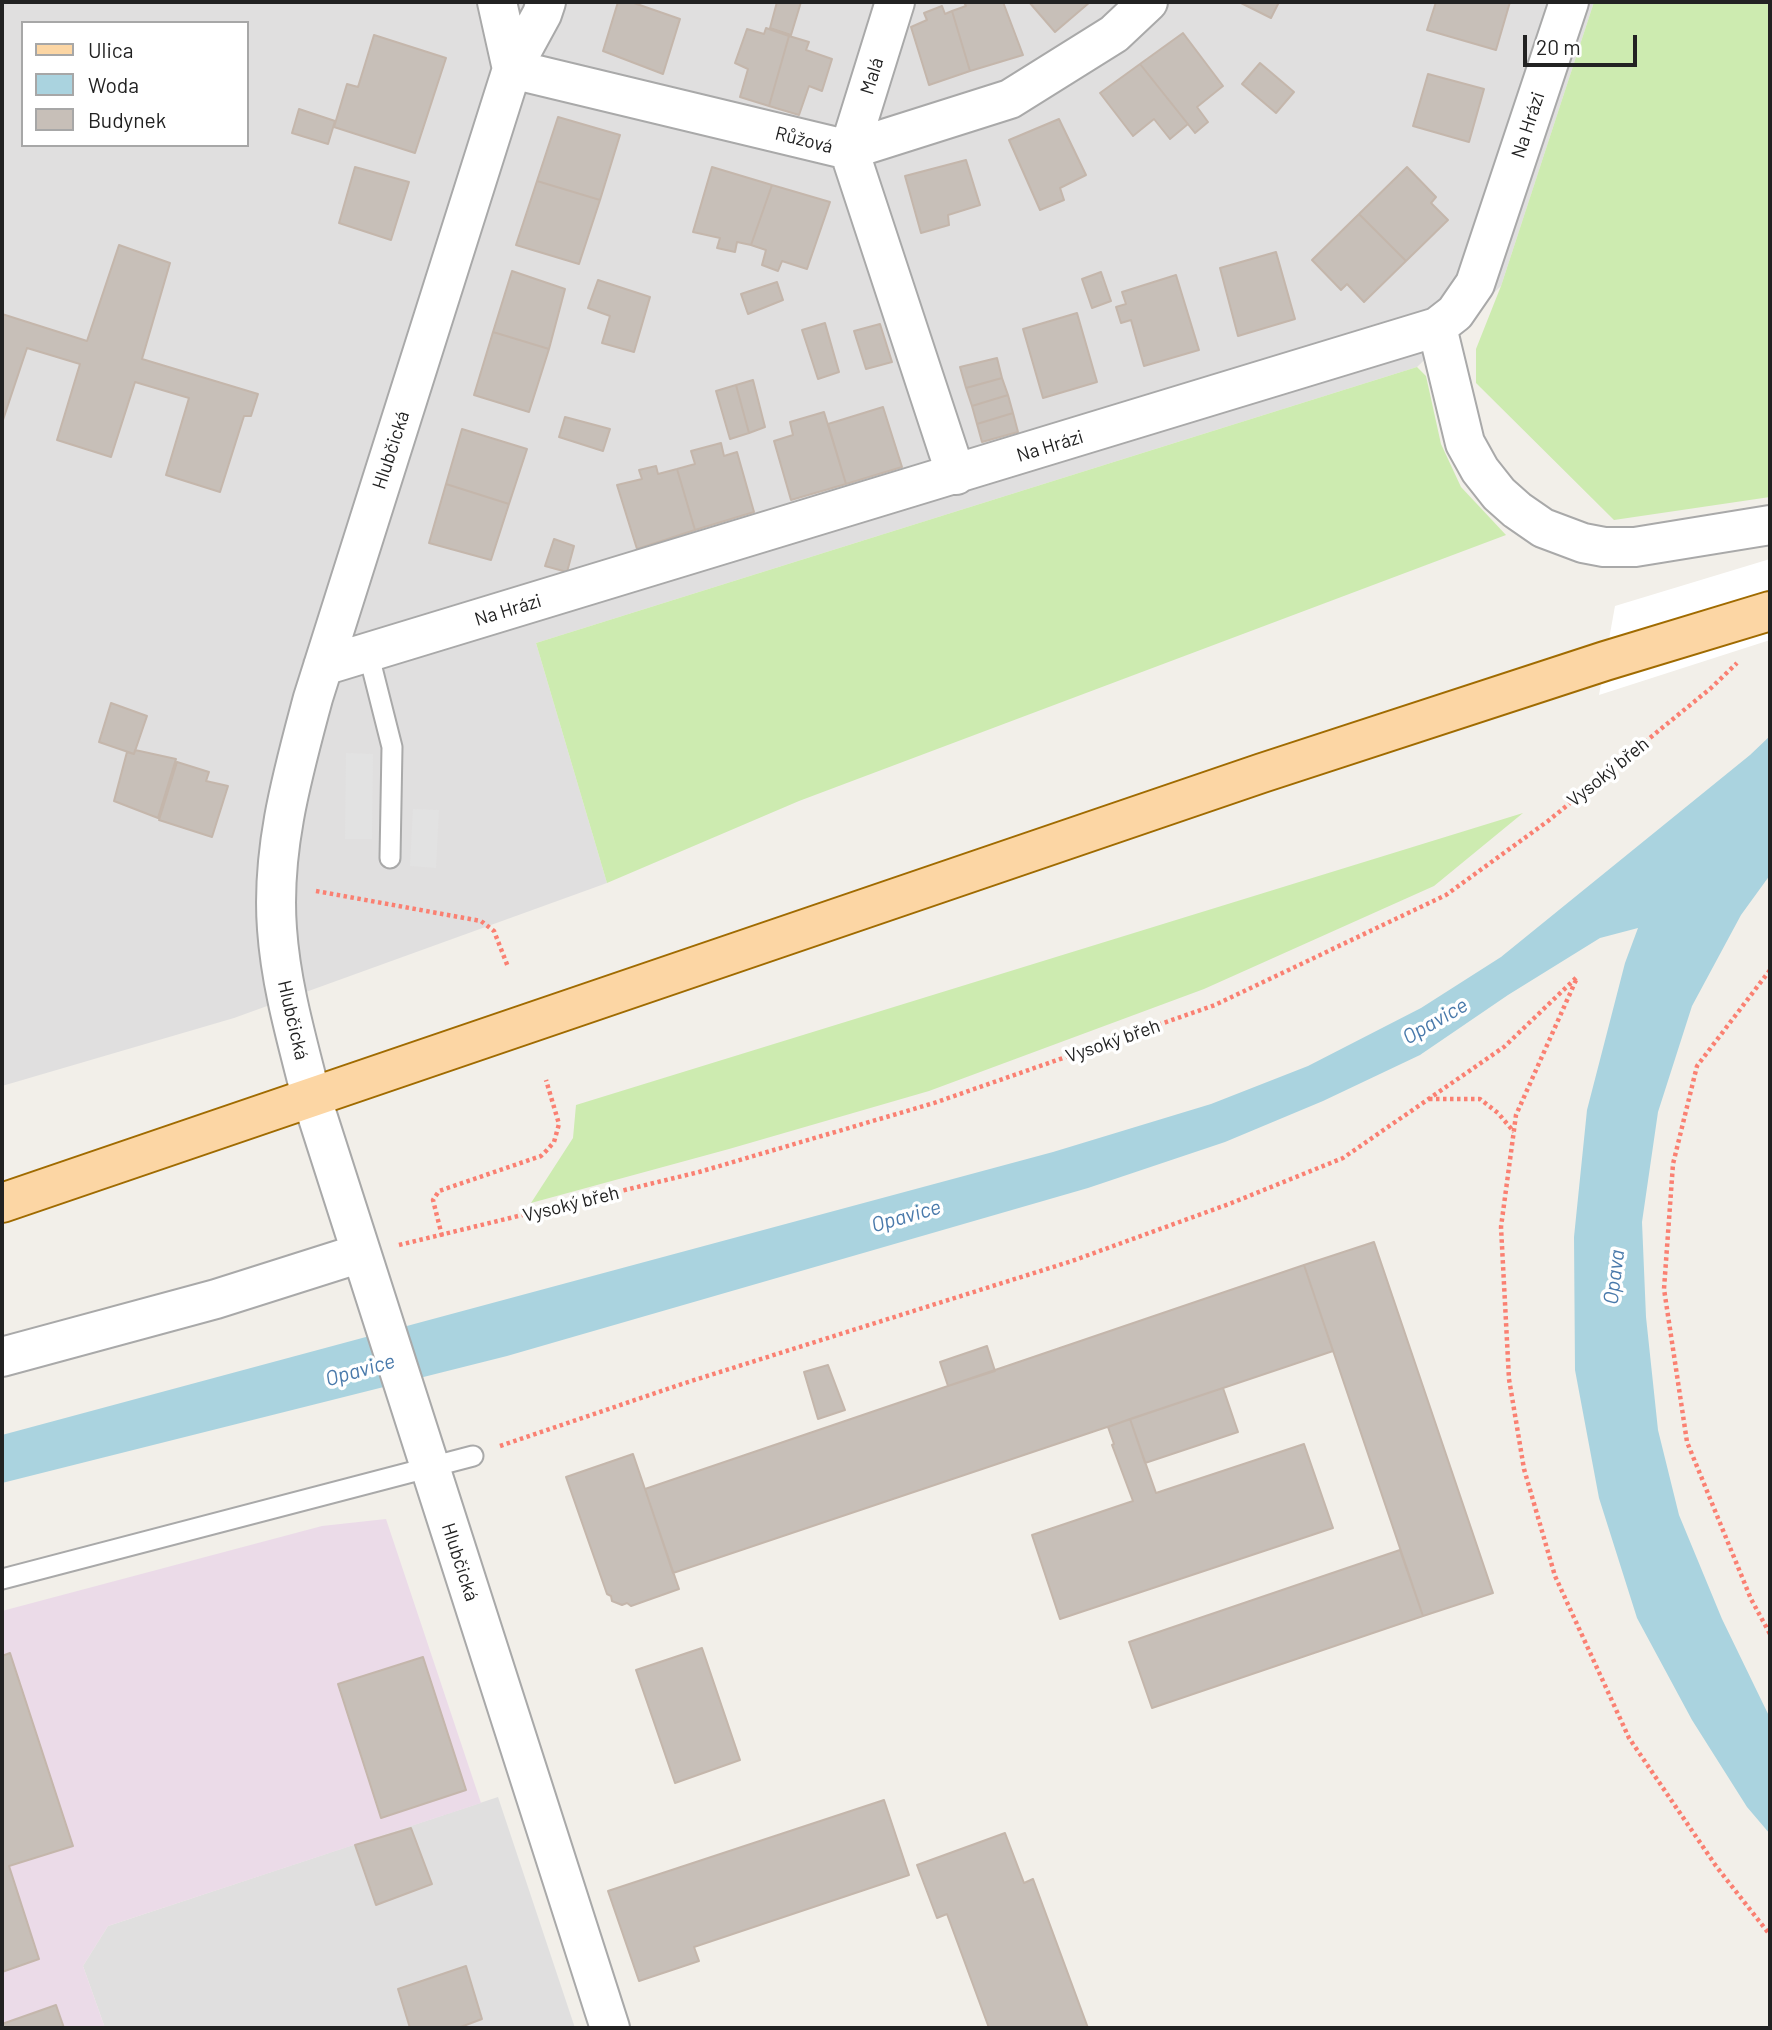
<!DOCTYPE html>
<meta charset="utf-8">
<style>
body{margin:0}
#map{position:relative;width:1772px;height:2030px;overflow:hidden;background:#f2efe9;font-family:Barlow,sans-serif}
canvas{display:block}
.frame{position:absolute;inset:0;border:4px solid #222;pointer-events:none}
.legend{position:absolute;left:21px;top:21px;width:228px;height:126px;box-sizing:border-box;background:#fff;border:2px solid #a7a7a7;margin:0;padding:9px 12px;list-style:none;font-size:21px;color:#222}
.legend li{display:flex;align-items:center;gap:14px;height:35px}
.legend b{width:35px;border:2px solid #a7a7a7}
.scale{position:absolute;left:1523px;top:35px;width:114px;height:32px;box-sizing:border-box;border:4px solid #222;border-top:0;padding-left:9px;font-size:21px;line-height:24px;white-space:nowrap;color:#222;-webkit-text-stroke:5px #fff;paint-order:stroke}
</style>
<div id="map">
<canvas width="1772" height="2030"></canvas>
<div class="frame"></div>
<ul class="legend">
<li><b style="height:9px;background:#fcd6a4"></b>Ulica</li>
<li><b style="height:19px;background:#aad3df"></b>Woda</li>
<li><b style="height:19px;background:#c7bfb8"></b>Budynek</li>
</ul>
<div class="scale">20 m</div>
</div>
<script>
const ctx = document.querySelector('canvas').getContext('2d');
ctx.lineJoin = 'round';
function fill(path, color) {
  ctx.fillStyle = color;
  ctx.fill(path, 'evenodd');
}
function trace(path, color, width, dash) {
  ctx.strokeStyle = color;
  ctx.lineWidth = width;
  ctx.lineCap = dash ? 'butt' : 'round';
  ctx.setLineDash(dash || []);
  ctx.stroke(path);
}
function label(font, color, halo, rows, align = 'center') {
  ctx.font = font + ' Barlow,sans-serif';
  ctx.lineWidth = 7;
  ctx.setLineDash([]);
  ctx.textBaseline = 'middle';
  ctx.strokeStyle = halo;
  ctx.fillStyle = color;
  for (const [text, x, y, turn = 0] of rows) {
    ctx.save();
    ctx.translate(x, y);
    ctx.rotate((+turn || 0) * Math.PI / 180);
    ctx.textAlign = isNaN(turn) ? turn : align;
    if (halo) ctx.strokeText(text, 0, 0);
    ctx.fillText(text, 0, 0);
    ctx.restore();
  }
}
const residential = new Path2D(`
 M 2,2 L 1594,2 L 1501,286 L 1417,367 L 536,643 L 607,883 L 234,1018 L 2,1086 ZM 23,23 L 247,23 L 247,145 L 23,145 Z
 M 498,1797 L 575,2028 L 105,2028 L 83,1966 L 108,1926 Z`);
const industrial = new Path2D(`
 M 386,1519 L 481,1803 L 108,1926 L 83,1966 L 105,2028 L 2,2028 L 2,1611 L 322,1526 Z`);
const grass = new Path2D(`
 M 1594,2 L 1770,2 L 1770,497 L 1614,520 L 1476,383 L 1476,349 L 1501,286 Z
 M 1417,367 L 1426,376 L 1441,444 L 1461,487 L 1506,535 L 799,801 L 607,883 L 536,643 Z
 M 1523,813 L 1434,886 L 1204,989 L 929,1091 L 729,1149 L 531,1203 L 573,1138 L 576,1105 Z`);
const parking = new Path2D(`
 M 346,753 L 373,754 L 372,839 L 345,839 Z
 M 413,809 L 439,810 L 436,868 L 410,866 Z`);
const water = new Path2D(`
 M 1770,736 L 1770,875 L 1741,915 L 1692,1006 L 1658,1112 L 1642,1222 L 1646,1317 L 1658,1430 L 1679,1515 L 1722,1619 L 1770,1718 L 1770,1834 L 1747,1807 L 1692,1720 L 1637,1618 L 1599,1498 L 1575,1370 L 1574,1237 L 1587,1110 L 1625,963 L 1638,928 L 1600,938 L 1508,995 L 1420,1055 L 1323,1101 L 1225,1142 L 1088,1188 L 507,1356 L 2,1483 L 2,1435 L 1053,1152 L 1211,1104 L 1308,1066 L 1421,1008 L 1501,957 L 1750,755 Z`);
const pier = new Path2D(`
 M 1770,559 L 1770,640 L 1599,695 L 1615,606 Z`);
const building = new Path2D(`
 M 618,2 L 631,2 L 680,19 L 663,74 L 603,51 Z
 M 777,2 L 801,2 L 791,35 L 770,28 Z
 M 964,2 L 1003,2 L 1023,55 L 970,71 L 952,11 L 966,6 Z
 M 1029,2 L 1090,2 L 1055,32 Z
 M 1239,2 L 1279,2 L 1271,18 Z
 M 1436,2 L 1510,2 L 1496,50 L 1427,30 Z
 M 942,6 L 945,14 L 952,11 L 970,71 L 929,85 L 911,27 L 927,20 L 924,13 Z
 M 766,28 L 789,36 L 769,106 L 740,97 L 748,69 L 735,63 L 747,29 L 764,34 Z
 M 1183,33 L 1223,86 L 1197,107 L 1208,122 L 1195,133 L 1140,64 Z
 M 374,35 L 446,58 L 415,153 L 334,127 L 347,84 L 358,87 Z
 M 789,36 L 809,42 L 806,50 L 832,59 L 822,91 L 809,86 L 799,115 L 769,106 Z
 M 1260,63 L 1294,92 L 1276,113 L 1242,84 Z
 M 1140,64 L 1188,124 L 1170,139 L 1154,119 L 1133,136 L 1100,93 Z
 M 1428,74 L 1484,89 L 1469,142 L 1413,126 Z
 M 299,109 L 335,121 L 328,144 L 292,133 Z
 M 558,117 L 620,135 L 600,200 L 537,181 Z
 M 1059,119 L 1086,175 L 1060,188 L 1064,200 L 1040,210 L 1009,140 Z
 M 966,160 L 980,205 L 948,215 L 949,225 L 921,233 L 905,176 Z
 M 355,167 L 409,182 L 391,240 L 339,223 Z
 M 712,167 L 772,185 L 751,245 L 737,242 L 735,252 L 717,248 L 720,238 L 693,232 Z
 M 1407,167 L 1436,197 L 1431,203 L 1448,220 L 1406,261 L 1359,214 Z
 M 537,181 L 600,200 L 579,264 L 516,245 Z
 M 772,185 L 830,202 L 807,269 L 782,261 L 778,271 L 762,265 L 766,250 L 751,245 Z
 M 1359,214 L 1406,261 L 1364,302 L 1347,284 L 1341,290 L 1312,260 Z
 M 119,245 L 170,263 L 142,359 L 258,394 L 251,416 L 244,416 L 220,492 L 166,475 L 189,398 L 135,382 L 111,457 L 57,440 L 80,364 L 27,348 L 2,423 L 2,314 L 87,341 Z
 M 1276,252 L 1295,319 L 1238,336 L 1220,268 Z
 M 512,271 L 565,289 L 549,349 L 493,332 Z
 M 1101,272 L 1111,301 L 1092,308 L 1082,279 Z
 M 1176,275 L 1199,350 L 1144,366 L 1131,320 L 1121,323 L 1116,307 L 1126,304 L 1122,292 Z
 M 598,280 L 650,297 L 634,352 L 602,343 L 610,316 L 588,308 Z
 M 777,282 L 783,300 L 748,314 L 741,294 Z
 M 1077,313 L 1097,382 L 1043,398 L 1023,329 Z
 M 825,323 L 839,372 L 818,379 L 802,330 Z
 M 880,324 L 892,362 L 866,369 L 854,331 Z
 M 493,332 L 549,349 L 529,412 L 474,395 Z
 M 997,358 L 1002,378 L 966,388 L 960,367 Z
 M 1002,378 L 1008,395 L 972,406 L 966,388 Z
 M 753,380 L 765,427 L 749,433 L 736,385 Z
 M 736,385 L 749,433 L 730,439 L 716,391 Z
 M 1008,395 L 1013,413 L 977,424 L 972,406 Z
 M 883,407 L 902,467 L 846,484 L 828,424 Z
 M 824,412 L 846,484 L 791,500 L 774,441 L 793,435 L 790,422 Z
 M 1013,413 L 1018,432 L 982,442 L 977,424 Z
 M 565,417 L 610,429 L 603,451 L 559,437 Z
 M 462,429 L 527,449 L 509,504 L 446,484 Z
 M 721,443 L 724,456 L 737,452 L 754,512 L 695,530 L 677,469 L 695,464 L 691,451 Z
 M 656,466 L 658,474 L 677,469 L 695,530 L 637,549 L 617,485 L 642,479 L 639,470 Z
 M 446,484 L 509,504 L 491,560 L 429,543 Z
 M 554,539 L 574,546 L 567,572 L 545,566 Z
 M 111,703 L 147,716 L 134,754 L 99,742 Z
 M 135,750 L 176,759 L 158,818 L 114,801 L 127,752 L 134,754 Z
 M 177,762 L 209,772 L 206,781 L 228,786 L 212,837 L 159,820 Z
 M 1374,1242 L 1493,1593 L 1423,1616 L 1304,1265 Z
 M 1304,1265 L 1333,1351 L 673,1573 L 645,1489 Z
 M 987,1346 L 995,1371 L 948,1386 L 940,1362 Z
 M 828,1365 L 845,1410 L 818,1419 L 804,1372 Z
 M 1223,1388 L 1238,1432 L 1145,1463 L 1130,1419 Z
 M 1130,1419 L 1156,1493 L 1304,1444 L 1333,1528 L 1060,1619 L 1032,1535 L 1133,1501 L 1112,1445 L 1114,1444 L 1108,1427 Z
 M 633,1454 L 679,1589 L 631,1606 L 627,1603 L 622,1605 L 612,1601 L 611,1596 L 607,1594 L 566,1477 Z
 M 1400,1550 L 1423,1616 L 1152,1708 L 1129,1642 Z
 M 702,1648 L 740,1760 L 675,1783 L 636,1670 Z
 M 10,1653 L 73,1846 L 9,1866 L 39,1959 L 2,1972 L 2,1656 Z
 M 423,1657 L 466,1790 L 381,1818 L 338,1684 Z
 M 884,1800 L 909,1875 L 694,1947 L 699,1961 L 639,1981 L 608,1891 Z
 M 411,1828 L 432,1884 L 376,1905 L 355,1845 Z
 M 1005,1833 L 1024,1883 L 1033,1879 L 1088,2028 L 989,2028 L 947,1914 L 937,1918 L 917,1865 Z
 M 466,1966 L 482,2019 L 458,2028 L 410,2028 L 398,1989 Z
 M 56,2005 L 64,2028 L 2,2028 L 2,2024 Z`);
const path = new Path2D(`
 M 316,891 L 481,921 L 494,931 L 508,967
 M 1770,970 L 1697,1066 L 1673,1164 L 1664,1289 L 1687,1442 L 1751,1599 L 1770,1634
 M 1576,980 L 1516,1115 L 1501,1227 L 1509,1379 L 1524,1469 L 1555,1576 L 1629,1738 L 1716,1866 L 1770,1935
 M 1429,1099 L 1480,1099 L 1498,1113 L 1514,1132
 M 442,1236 L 433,1200 L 439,1191 L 541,1156 L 547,1150 L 554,1142 L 559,1124 L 546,1080
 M 399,1245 L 699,1172 L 934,1103 L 1215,1005 L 1446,895 L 1548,821 L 1711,688 L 1737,663
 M 500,1446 L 685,1383 L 1072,1261 L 1229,1204 L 1343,1158 L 1504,1047 L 1578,976`);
const lane = new Path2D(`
 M 368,652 L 392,747 L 390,858
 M 2,1579 L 473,1456`);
const street = new Path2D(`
 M 497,2 L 512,69 L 313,698 C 293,773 271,849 277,929 C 281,986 297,1040 311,1096 L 610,2028
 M 895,2 L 849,150 L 956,475
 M 512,69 L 849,150 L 1010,99 L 1114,34 L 1148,2
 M 512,69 L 542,14 L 546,2
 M 1437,327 L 1465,443 L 1480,470 L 1499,494 L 1517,510 L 1543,528 L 1583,543 L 1604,547 L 1635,547 L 1770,525
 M 323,666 L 1437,327 L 1455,313 L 1475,284 L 1569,2
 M 2,1357 L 216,1299 L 361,1253`);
const primary = new Path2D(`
 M 2,1203 L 1262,773 L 1605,661 L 1770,611`);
const streetNames = [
 ["Malá",872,76,-73],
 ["Na Hrázi",1528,125,-72],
 ["Růžová",804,140,14],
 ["Na Hrázi",1050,446,-17],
 ["Hlubčická",391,450,-72],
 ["Na Hrázi",508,610,-17],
 ["Vysoký břeh",1608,772,-39],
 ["Hlubčická",293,1020,77],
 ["Vysoký břeh",1113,1041,-19],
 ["Vysoký břeh",571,1204,-14],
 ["Hlubčická",460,1562,72]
];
const waterNames = [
 ["Opavice",1435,1021,-30],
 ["Opavice",906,1216,-16],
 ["Opava",1614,1277,-83],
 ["Opavice",360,1370,-16]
];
fill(residential, '#e0dfdf');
fill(industrial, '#ebdbe8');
fill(grass, '#cdebb0');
fill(parking, '#e2e2e2');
fill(water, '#aad3df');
fill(pier, '#fff');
fill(building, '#c7bfb8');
trace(building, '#c4b6ab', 2);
trace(lane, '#a9a9a9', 23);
trace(street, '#a9a9a9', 42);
trace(primary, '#a06b00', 42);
trace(path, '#fa8072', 4.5, [3.5, 3.5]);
trace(lane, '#fff', 19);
trace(street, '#fff', 38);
trace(primary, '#fcd6a4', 38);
label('19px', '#222', '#fff', streetNames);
label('italic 21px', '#4a7aab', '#fff', waterNames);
</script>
